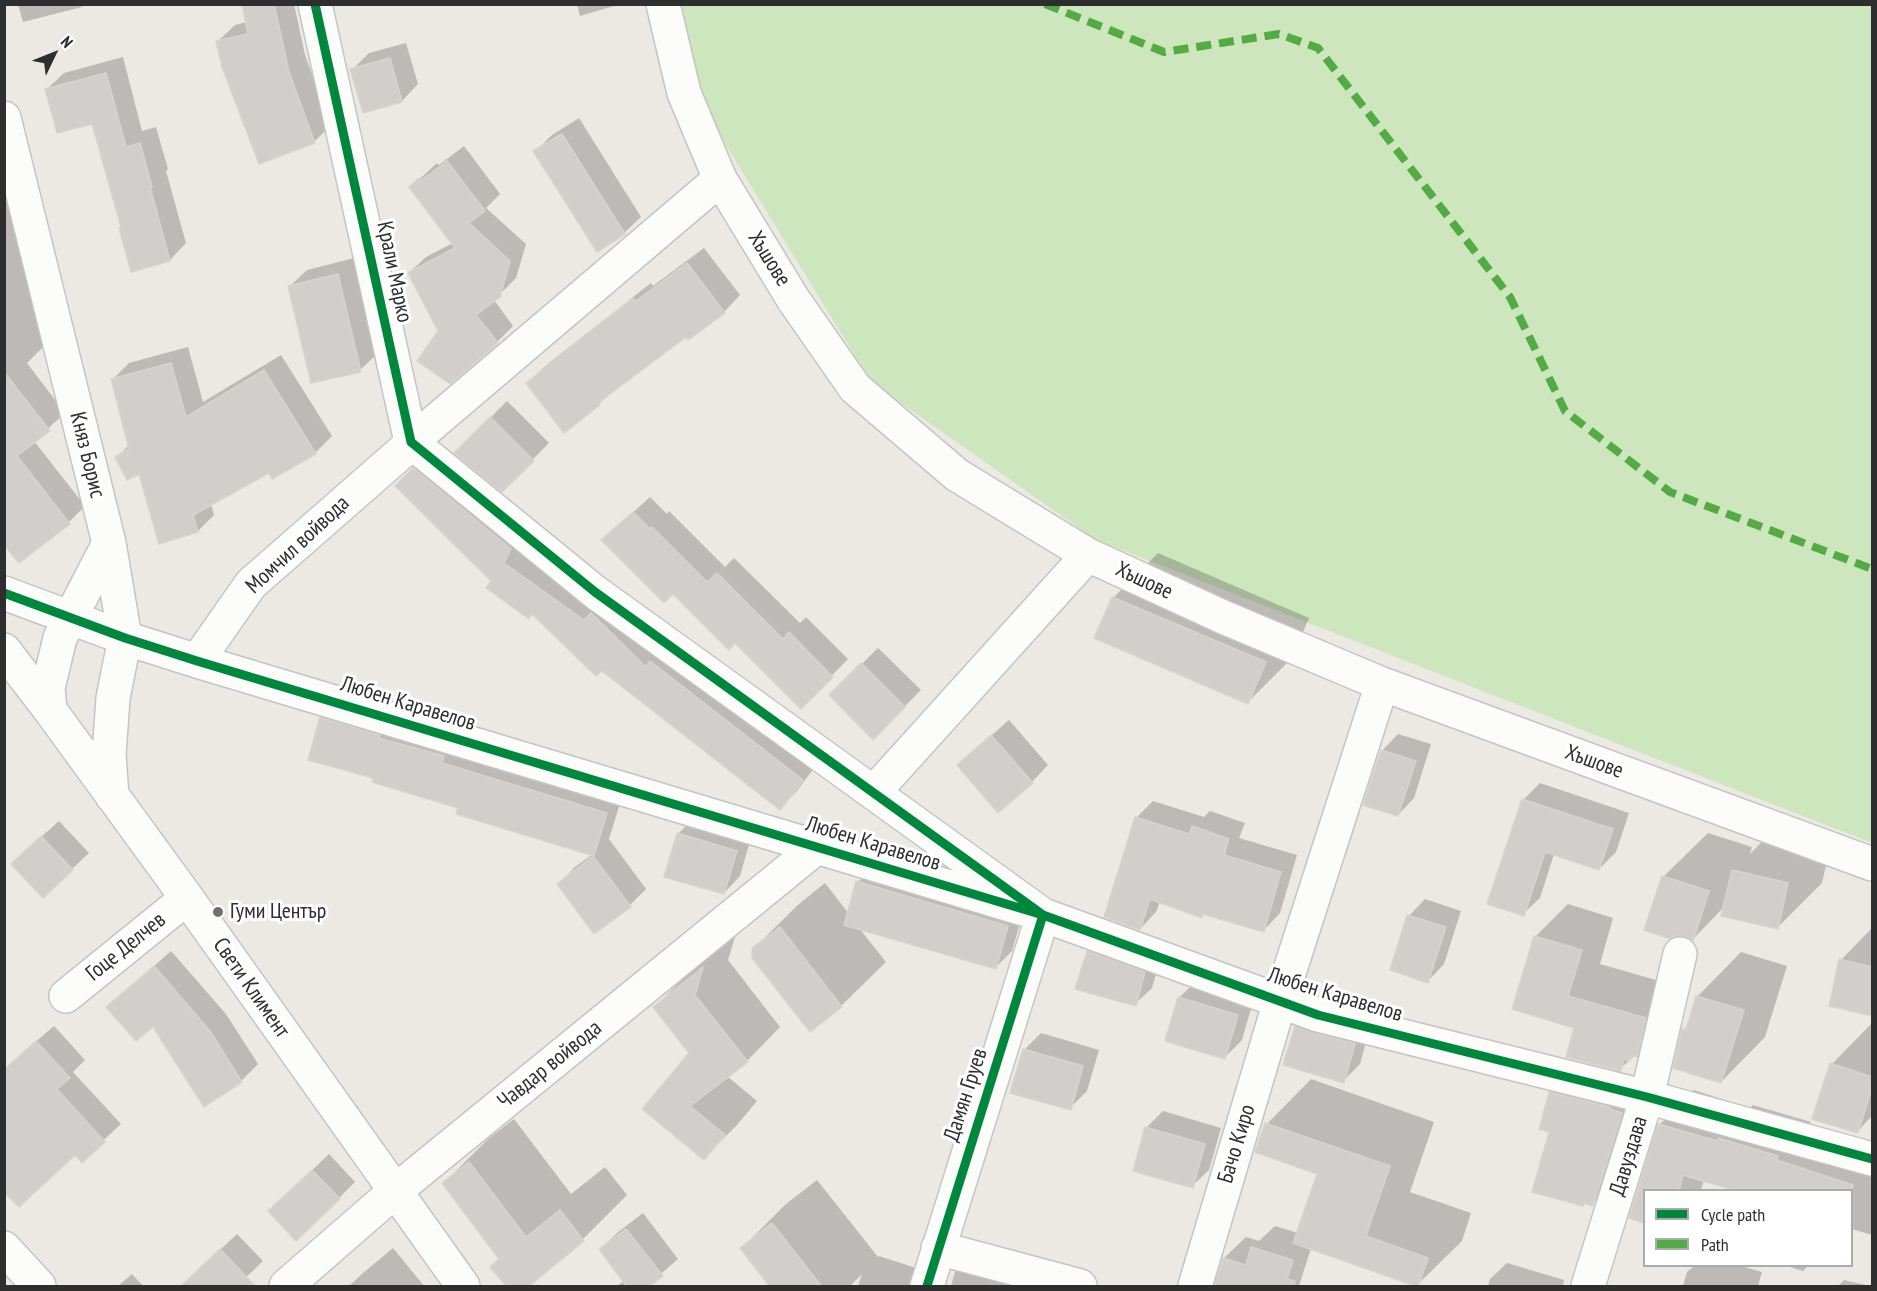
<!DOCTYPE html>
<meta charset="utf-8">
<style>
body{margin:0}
#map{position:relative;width:1877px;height:1291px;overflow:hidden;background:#ece8e4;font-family:"PT Sans Narrow",sans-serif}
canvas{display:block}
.frame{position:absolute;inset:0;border:6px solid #2e2e2e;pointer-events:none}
.legend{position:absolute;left:1643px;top:1189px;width:210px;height:78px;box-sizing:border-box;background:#fff;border:2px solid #ababab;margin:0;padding:8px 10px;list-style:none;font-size:18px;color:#2e2e2e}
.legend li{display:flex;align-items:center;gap:12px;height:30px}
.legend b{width:30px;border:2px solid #ababab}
.north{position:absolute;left:24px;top:24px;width:60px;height:60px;-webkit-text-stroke:4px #fff;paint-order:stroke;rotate:47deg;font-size:16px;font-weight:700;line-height:24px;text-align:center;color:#2e2e2e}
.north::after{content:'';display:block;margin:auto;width:21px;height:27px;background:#2e2e2e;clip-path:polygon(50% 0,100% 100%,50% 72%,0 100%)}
</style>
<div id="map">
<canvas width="1877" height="1291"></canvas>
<div class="frame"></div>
<ul class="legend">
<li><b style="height:8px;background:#00873e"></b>Cycle path</li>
<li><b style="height:8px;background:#54ab44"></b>Path</li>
</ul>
<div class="north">N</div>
</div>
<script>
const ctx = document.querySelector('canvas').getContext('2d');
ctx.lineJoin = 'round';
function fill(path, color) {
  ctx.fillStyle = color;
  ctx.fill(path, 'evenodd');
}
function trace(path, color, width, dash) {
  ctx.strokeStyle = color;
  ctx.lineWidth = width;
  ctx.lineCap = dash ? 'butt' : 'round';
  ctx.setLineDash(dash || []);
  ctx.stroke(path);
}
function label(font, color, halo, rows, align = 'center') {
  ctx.font = font + ' "PT Sans Narrow",sans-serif';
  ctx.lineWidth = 6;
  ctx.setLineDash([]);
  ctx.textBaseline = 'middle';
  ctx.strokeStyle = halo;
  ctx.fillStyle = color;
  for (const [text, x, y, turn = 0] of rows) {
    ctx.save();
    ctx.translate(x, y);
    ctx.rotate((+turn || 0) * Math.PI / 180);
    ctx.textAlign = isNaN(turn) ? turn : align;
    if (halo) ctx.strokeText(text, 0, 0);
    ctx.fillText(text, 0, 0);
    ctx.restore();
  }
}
const green = new Path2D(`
 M 673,5 L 1872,5 L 1872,843 L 1096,540 L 871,382 L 694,93 Z`);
const shadow = new Path2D(`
 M 18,4 L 84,4 L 82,7 L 23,22 Z
 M 243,4 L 294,4 L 305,55 L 331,125 L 315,141 L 260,162 L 218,41 L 235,25 L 247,22 Z
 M 577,4 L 621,4 L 580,16 Z
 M 406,43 L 418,84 L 402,101 L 352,70 L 369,53 Z
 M 123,57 L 142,131 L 156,127 L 168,169 L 166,171 L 186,243 L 170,260 L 123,226 L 93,122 L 47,89 L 64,73 Z
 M 579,118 L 641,217 L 624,233 L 535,152 L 552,135 Z
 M 464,146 L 500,194 L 486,208 L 526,244 L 516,278 L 494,300 L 513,326 L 497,342 L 439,331 L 409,273 L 426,257 L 453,243 L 411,187 L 437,163 L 439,165 Z
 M 4,189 L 44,346 L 27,363 L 65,413 L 34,441 L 85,506 L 69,522 L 4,543 Z
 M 704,248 L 740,295 L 724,312 L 686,335 L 611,392 L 599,404 L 528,383 L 544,367 L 651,283 L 653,286 Z
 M 354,258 L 377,354 L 360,370 L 290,286 L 307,270 Z
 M 188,347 L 203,402 L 281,355 L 332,436 L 315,453 L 273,477 L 270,471 L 211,504 L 214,515 L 198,531 L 140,472 L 117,457 L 130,444 L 113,379 L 129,363 Z
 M 507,401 L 549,443 L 502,490 L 456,452 Z
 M 431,453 L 818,763 L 796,792 L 780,808 L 493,581 L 398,486 Z
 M 650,497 L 667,514 L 669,511 L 725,567 L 734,558 L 800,623 L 806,617 L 848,659 L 801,707 L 735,641 L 603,540 Z
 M 1158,553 L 1309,618 L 1292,658 L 1248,702 L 1113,598 Z
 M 878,648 L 921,690 L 873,738 L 831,695 Z
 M 338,702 L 622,797 L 609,839 L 646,889 L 630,905 L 559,884 L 575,867 L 593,854 L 375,777 L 321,718 Z
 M 1009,720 L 1048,765 L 1032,782 L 976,749 Z
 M 1398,734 L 1431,744 L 1414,798 L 1398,815 L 1382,751 Z
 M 1540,783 L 1629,813 L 1616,852 L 1599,869 L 1554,854 L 1540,898 L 1523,914 L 1523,800 Z
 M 1153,801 L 1204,817 L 1210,811 L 1245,823 L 1239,838 L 1297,855 L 1280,913 L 1264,930 L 1204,913 L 1202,916 L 1160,901 L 1156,912 L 1140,929 L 1136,818 Z
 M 694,818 L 752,834 L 740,876 L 724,893 L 678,834 Z
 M 59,821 L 89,853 L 43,896 L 29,848 Z
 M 1777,826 L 1832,839 L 1822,883 L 1777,928 L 1725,906 L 1693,939 L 1663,877 L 1708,833 L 1752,847 L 1750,854 Z
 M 874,865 L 1024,909 L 1012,951 L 995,968 L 859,928 L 886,962 L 841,1006 L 810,1030 L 754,948 L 799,904 L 825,883 L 849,914 L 858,882 Z
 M 1425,899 L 1461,911 L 1444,964 L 1428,981 L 1409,916 Z
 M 1568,904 L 1613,918 L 1600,964 L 1677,986 L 1669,1023 L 1620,1069 L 1576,1027 L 1514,1008 L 1536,936 Z
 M 1872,928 L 1872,1014 L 1831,1005 L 1841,960 Z
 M 1104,935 L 1161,956 L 1152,988 L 1135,1004 L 1088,952 Z
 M 735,937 L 728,960 L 780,1027 L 747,1061 L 727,1076 L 757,1101 L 737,1125 L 704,1158 L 644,1109 L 691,1053 L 655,1007 L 688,973 Z
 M 171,951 L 226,1014 L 258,1064 L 241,1081 L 205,1104 L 153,1024 L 108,1007 Z
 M 1741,952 L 1787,966 L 1765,1037 L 1721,1082 L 1683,1030 L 1689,1024 L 1697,997 Z
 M 1196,981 L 1254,998 L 1242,1040 L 1225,1057 L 1179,998 Z
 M 1313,1011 L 1370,1027 L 1360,1064 L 1343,1081 L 1296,1027 Z
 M 1872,1023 L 1872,1116 L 1858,1131 L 1832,1064 Z
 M 54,1026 L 85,1060 L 73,1072 L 121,1124 L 82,1160 L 75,1153 L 4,1189 L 4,1069 Z
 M 1041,1033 L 1099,1050 L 1087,1091 L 1070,1108 L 1024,1050 Z
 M 1567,1076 L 1638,1096 L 1609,1188 L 1593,1204 L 1585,1202 L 1583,1205 L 1551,1131 L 1551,1093 Z
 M 1311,1079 L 1434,1122 L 1410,1192 L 1471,1213 L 1462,1241 L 1417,1285 L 1311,1248 L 1299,1286 L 1216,1286 L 1224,1258 L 1246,1237 L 1259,1241 L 1275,1226 L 1298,1233 L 1318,1173 L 1267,1124 Z
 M 1694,1090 L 1750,1108 L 1753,1105 L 1811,1122 L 1810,1126 L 1872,1146 L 1872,1235 L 1852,1229 L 1852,1190 L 1704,1180 L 1701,1190 L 1644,1190 L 1644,1221 L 1631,1217 L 1660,1124 Z
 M 1163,1111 L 1221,1128 L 1209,1170 L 1192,1186 L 1146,1128 Z
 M 514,1119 L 571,1194 L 605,1167 L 627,1195 L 583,1239 L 526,1286 L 501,1258 L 444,1183 L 488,1139 Z
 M 329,1154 L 355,1182 L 339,1198 L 286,1195 Z
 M 817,1180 L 878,1257 L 879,1256 L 925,1271 L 936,1286 L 858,1286 L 862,1274 L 850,1286 L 772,1286 L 742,1248 L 786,1204 Z
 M 643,1213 L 678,1259 L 647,1286 L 617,1286 L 625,1280 L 601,1249 L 617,1233 Z
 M 237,1234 L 263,1261 L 237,1286 L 194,1274 Z
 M 393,1248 L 424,1286 L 349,1286 L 363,1273 Z
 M 972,1256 L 1011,1268 L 1005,1286 L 951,1286 L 955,1272 Z
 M 1507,1263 L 1564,1280 L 1563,1286 L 1488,1286 L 1490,1279 Z
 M 1694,1266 L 1741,1266 L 1762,1272 L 1758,1286 L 1683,1286 L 1687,1272 Z
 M 1787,1266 L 1808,1266 L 1803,1271 Z
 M 132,1274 L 143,1286 L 118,1286 Z
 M 1844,1280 L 1870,1286 L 1838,1286 Z`);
const building = new Path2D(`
 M 242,4 L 274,4 L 289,72 L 315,143 L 259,164 L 222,67 L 216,41 L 248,34 Z
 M 390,58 L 402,102 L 363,113 L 350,69 Z
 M 106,73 L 126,147 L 140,143 L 152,187 L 150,187 L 170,261 L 131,272 L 119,228 L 121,227 L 92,124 L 57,133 L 45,89 Z
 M 562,134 L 625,234 L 597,252 L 533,151 Z
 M 447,161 L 485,211 L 469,223 L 510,261 L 500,297 L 476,315 L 498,343 L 450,384 L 417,361 L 438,331 L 408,273 L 455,248 L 409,187 L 419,178 L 422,180 Z
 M 687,263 L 725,313 L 688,340 L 686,337 L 598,403 L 600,405 L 564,433 L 526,383 L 633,298 L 636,301 Z
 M 338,274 L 361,372 L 311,383 L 288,286 Z
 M 171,363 L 186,417 L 264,370 L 316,454 L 272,479 L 269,473 L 193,515 L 198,532 L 159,544 L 139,474 L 127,480 L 115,457 L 129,449 L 111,379 Z
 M 4,372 L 50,431 L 17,456 L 70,524 L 19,563 L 4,545 Z
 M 490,417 L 534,461 L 502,492 L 454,453 Z
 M 413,468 L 511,549 L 504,563 L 584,620 L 591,613 L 646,667 L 650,661 L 803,780 L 780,810 L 602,671 L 596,676 L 532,614 L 529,619 L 486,588 L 491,581 L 395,486 Z
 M 633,512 L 650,529 L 652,527 L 707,582 L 717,573 L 783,639 L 789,632 L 833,677 L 801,709 L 735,643 L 729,650 L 673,594 L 664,603 L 601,540 Z
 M 1112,597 L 1266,662 L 1248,704 L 1094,638 Z
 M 861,663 L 905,707 L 873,740 L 829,695 Z
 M 320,717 L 380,735 L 379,738 L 444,756 L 442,763 L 607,813 L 594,856 L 456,814 L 458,808 L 372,782 L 373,778 L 308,760 Z
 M 991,735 L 1033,783 L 998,813 L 957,765 Z
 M 1381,750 L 1416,761 L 1398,816 L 1363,805 Z
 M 1522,799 L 1613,829 L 1599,870 L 1545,852 L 1524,916 L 1487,904 Z
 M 1135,817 L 1189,834 L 1192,826 L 1229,839 L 1224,855 L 1281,872 L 1264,932 L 1203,914 L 1202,918 L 1150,899 L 1140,930 L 1104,917 Z
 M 677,833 L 737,851 L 724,894 L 664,877 Z
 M 41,836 L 73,870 L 43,898 L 11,864 Z
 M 593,856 L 631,907 L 594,934 L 557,884 Z
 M 1732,870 L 1788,883 L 1778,929 L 1721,916 Z
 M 1662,876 L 1709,891 L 1693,941 L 1684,936 L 1675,936 L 1670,939 L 1644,930 Z
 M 856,881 L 1008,926 L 996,969 L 844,925 Z
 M 1407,915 L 1446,927 L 1428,983 L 1390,970 Z
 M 780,927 L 842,1007 L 810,1032 L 752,958 L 752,948 Z
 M 1534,936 L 1582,950 L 1568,996 L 1646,1018 L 1637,1057 L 1632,1055 L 1630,1061 L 1624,1059 L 1621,1071 L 1566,1057 L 1574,1028 L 1512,1009 Z
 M 1087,951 L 1145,972 L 1136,1006 L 1075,989 Z
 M 1839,959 L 1872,967 L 1872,1016 L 1829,1006 Z
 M 154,966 L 210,1031 L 242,1082 L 204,1107 L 153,1027 L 136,1041 L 106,1007 Z
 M 703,967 L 695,995 L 748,1062 L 690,1106 L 725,1135 L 704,1160 L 642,1109 L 689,1053 L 653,1007 Z
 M 1696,996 L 1744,1010 L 1721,1083 L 1673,1068 L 1682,1029 L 1686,1030 Z
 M 1178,997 L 1238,1015 L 1225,1059 L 1165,1041 Z
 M 1295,1026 L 1355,1044 L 1344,1083 L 1283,1065 Z
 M 36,1041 L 70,1078 L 57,1089 L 105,1142 L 82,1163 L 75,1155 L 19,1207 L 4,1192 L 4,1070 Z
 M 1023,1049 L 1083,1066 L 1071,1110 L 1010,1093 Z
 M 1830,1063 L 1872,1077 L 1872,1087 L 1858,1133 L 1812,1119 Z
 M 1549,1092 L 1610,1107 L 1610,1109 L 1622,1113 L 1593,1206 L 1584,1203 L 1583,1206 L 1532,1192 L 1549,1132 L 1539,1129 Z
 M 1265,1123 L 1390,1166 L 1366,1236 L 1428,1258 L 1418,1287 L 1293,1243 L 1317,1174 L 1255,1152 Z
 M 1658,1124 L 1717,1141 L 1718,1138 L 1778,1156 L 1777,1160 L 1853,1185 L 1852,1191 L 1737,1191 L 1683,1175 L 1679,1191 L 1644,1191 L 1644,1223 L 1629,1218 Z
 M 1145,1127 L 1205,1144 L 1193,1188 L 1133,1171 Z
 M 469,1162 L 526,1237 L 560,1210 L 584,1241 L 528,1287 L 507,1287 L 490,1267 L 499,1259 L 442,1183 Z
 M 312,1170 L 340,1199 L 296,1241 L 268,1211 Z
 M 772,1223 L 822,1287 L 770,1287 L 740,1248 Z
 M 626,1229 L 663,1276 L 649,1287 L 627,1287 L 599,1249 Z
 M 1251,1247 L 1293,1260 L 1287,1279 L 1295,1281 L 1294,1287 L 1214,1287 L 1223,1258 L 1246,1265 Z
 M 220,1249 L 256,1287 L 180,1287 Z`);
const minor = new Path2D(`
 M 315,4 L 411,442 L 595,592 L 1043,915 L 927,1286
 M 663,4 L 684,93 L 720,179 L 793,299 L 855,388 L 957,475 L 1088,555 L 1223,617 L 1382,684 L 1872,864
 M 4,118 L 109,543 L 125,638 L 113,698 L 109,755 L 112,796
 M 109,543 L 60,638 L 48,688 L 50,710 L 187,898 L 463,1286
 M 4,593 L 125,638 L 197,661 L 1043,915 L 1318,1015 L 1647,1097 L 1872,1159
 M 4,650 L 50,710
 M 197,661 L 251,584 L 412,443 L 411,442 L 720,179
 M 874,792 L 1088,555
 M 66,996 L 187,898
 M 4,1248 L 39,1286
 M 938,1248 L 1080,1286
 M 286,1286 L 394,1192 L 817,847
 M 1195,1286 L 1280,1001 L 1382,684
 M 1588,1286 L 1647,1097 L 1680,954`);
const quiet = new Path2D(`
 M 1045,4 L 1164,52 L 1279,34 L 1318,48 L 1510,297 L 1565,411 L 1670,492 L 1872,569`);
const cycleway = new Path2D(`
 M 315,4 L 411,442 L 595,592 L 1043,915 L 927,1286
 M 4,593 L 125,638 L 197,661 L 1043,915 L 1318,1015 L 1647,1097 L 1872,1159`);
const markers = [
 [218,912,6,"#706f6e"]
];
const streetNames = [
 ["Хъшове",769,259,58],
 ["Крали Марко",394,272,78],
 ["Княз Борис",87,455,76],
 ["Момчил войвода",298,545,-43],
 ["Хъшове",1144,581,25],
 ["Любен Каравелов",408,704,17],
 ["Хъшове",1594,762,20],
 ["Любен Каравелов",873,844,17],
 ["Гоце Делчев",126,947,-39],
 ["Свети Климент",251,988,55],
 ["Любен Каравелов",1335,995,17],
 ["Чавдар войвода",550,1065,-39],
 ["Дамян Груев",966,1095,-72],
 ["Бачо Киро",1237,1144,-73],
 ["Давуздава",1629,1156,-73]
];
const poiNames = [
 ["Гуми Център",230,912]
];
fill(green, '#cee6be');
fill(shadow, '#0003');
fill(building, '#d1cecb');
trace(building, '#d7d4d0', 1.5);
trace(minor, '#c5c4c5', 36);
trace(minor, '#fcfcfb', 33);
trace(quiet, '#54ab44', 8, [15, 8]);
trace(cycleway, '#00873e', 9);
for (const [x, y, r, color] of markers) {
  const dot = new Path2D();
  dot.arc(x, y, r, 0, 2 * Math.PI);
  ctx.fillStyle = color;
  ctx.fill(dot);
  trace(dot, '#fff', 2);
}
label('22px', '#2e2e2e', '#fff', streetNames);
label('22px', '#2e2e2e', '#fff', poiNames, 'left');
</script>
